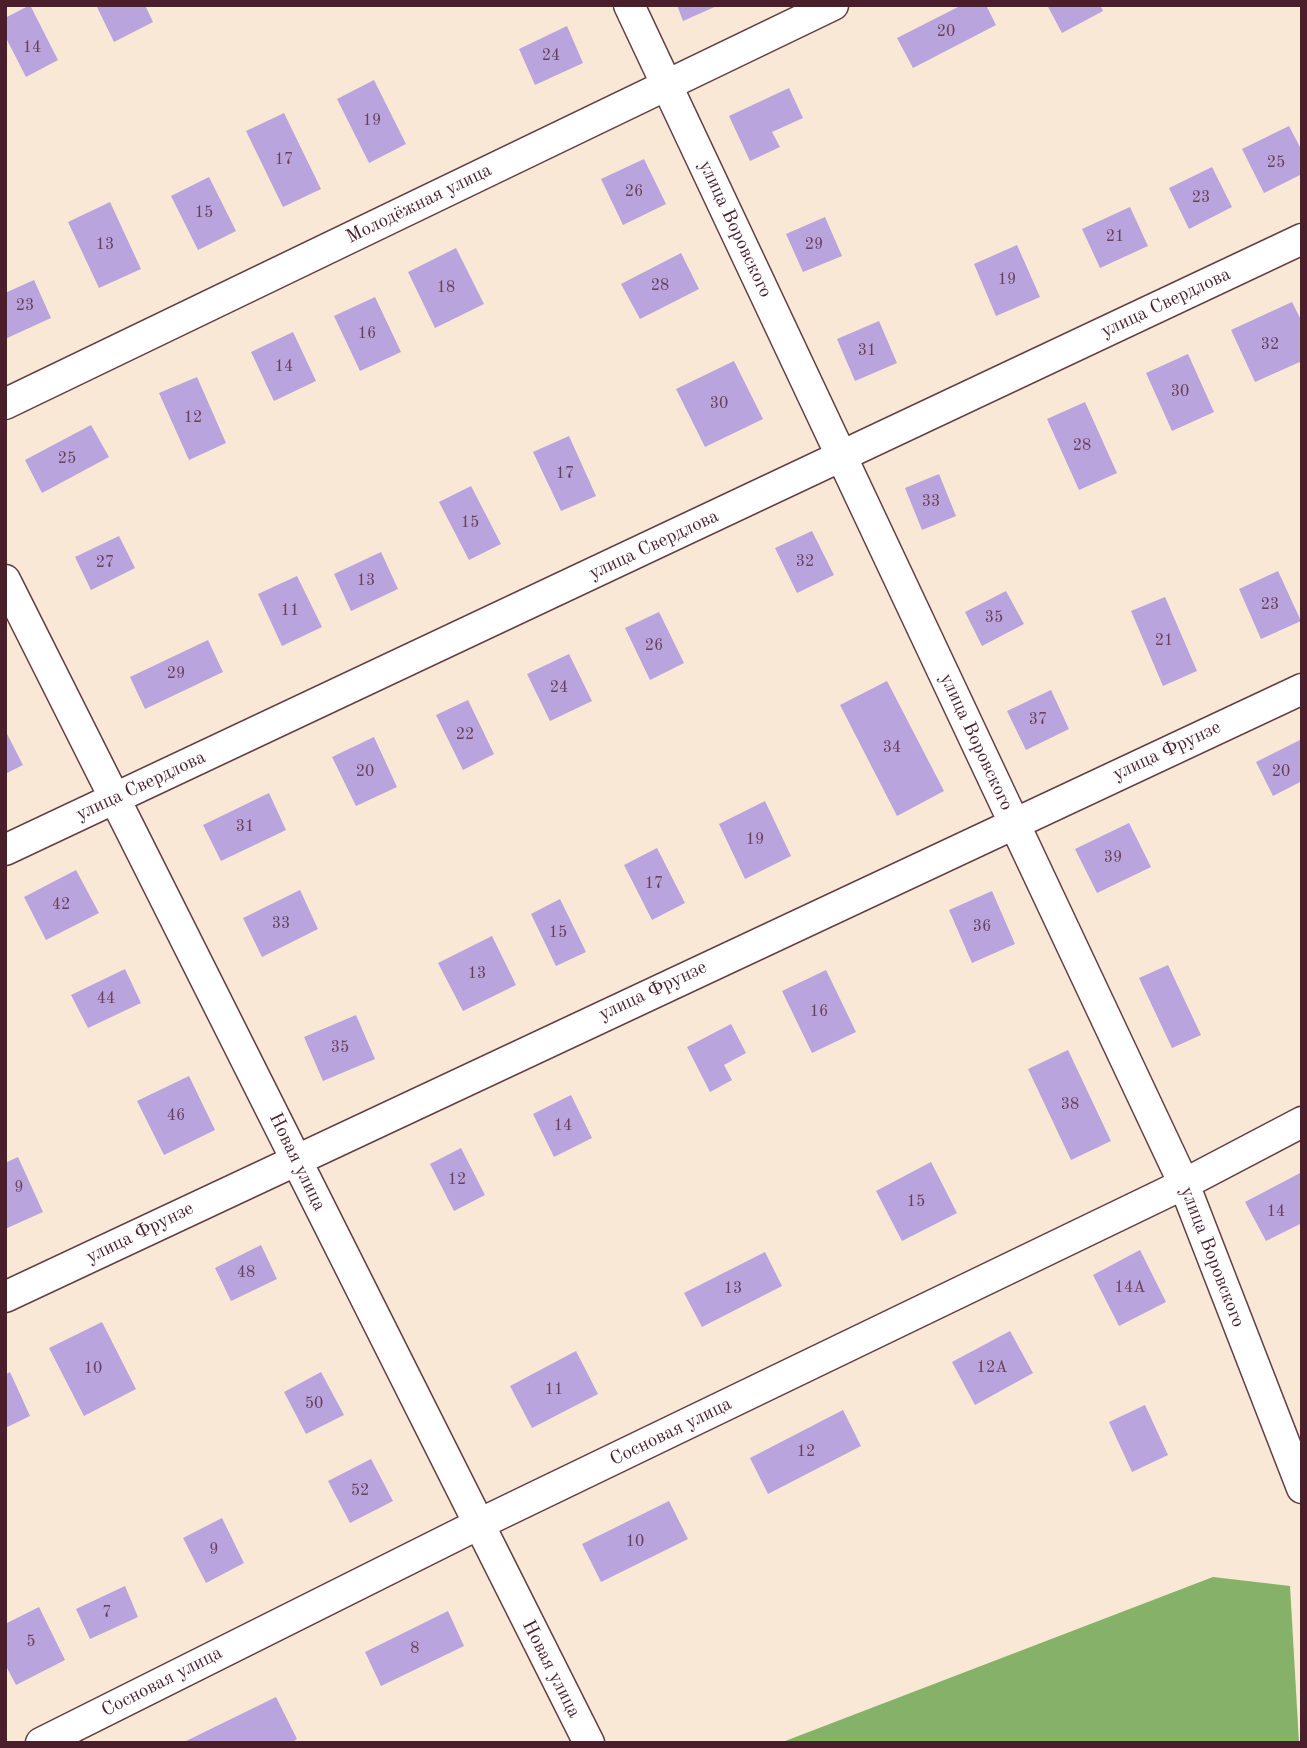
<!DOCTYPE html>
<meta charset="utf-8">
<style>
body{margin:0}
#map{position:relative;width:1307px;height:1748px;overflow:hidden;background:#f8e8d5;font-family:"Old Standard TT",serif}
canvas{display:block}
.frame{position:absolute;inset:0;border:7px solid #4a1f2b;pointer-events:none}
</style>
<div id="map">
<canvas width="1307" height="1748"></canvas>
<div class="frame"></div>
</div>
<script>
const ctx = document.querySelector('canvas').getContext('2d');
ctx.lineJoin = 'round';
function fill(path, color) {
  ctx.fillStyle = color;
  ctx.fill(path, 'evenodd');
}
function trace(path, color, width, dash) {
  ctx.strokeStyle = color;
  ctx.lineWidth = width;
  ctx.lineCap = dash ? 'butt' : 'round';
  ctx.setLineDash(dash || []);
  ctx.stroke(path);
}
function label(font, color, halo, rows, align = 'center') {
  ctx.font = font + ' "Old Standard TT",serif';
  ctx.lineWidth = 7;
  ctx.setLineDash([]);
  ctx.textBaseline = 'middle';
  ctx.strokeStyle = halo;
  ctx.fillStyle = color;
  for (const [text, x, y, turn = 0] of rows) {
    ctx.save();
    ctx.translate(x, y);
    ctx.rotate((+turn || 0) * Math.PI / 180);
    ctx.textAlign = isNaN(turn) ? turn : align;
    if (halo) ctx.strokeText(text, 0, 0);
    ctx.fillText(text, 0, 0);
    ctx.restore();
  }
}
const forest = new Path2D(`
 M 1213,1577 L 1290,1586 L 1299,1743 L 780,1743 Z`);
const building = new Path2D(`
 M 30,5 L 58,60 L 26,77 L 5,36 L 5,18 Z
 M 96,5 L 145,5 L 153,22 L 114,42 Z
 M 677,5 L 719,5 L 683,21 Z
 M 962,5 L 986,5 L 996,25 L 913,68 L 897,38 Z
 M 1047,5 L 1100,5 L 1103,11 L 1062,33 Z
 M 567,26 L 583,63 L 535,85 L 519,49 Z
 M 374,80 L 406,144 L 369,163 L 337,99 Z
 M 789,88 L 803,118 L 772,132 L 780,147 L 750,161 L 729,116 Z
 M 284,113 L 321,189 L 283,207 L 246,131 Z
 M 1289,126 L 1302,151 L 1302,174 L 1264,193 L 1242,149 Z
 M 644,159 L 666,204 L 623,225 L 601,179 Z
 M 1212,167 L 1232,207 L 1189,229 L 1169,188 Z
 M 209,177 L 236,231 L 198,250 L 171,196 Z
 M 110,202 L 141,269 L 99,288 L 68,222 Z
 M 1130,207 L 1148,246 L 1100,268 L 1082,229 Z
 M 825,217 L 842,256 L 803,272 L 786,234 Z
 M 1017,245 L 1040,297 L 996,316 L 974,264 Z
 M 456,248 L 484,304 L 435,328 L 408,272 Z
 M 681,253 L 699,289 L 640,319 L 621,284 Z
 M 34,280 L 51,318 L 5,339 L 5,293 Z
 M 375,297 L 401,352 L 360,371 L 334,316 Z
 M 1292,302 L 1302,322 L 1302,361 L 1255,382 L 1231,330 Z
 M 879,321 L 897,363 L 855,381 L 837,339 Z
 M 293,332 L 316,381 L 274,401 L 251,352 Z
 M 1188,354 L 1214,412 L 1172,431 L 1146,373 Z
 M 734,361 L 763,419 L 705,447 L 676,389 Z
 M 197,377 L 226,443 L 189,460 L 159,393 Z
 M 1085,402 L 1117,473 L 1079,490 L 1047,419 Z
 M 91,425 L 109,457 L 42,493 L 25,460 Z
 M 569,436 L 596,496 L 561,511 L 533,452 Z
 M 939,474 L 956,516 L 922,530 L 905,488 Z
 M 471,486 L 501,544 L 469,560 L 439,502 Z
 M 812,531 L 834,575 L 797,593 L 775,548 Z
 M 119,536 L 135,568 L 91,590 L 75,557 Z
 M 381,552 L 398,589 L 351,611 L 334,574 Z
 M 1278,571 L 1301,621 L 1261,639 L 1239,589 Z
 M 297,576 L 322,627 L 282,646 L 258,594 Z
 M 1006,591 L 1024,624 L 982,646 L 965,612 Z
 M 1165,597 L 1197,671 L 1163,686 L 1131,611 Z
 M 659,612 L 684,663 L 650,680 L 625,628 Z
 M 208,640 L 223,672 L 145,709 L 130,677 Z
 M 569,654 L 592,701 L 550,721 L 527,674 Z
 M 887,681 L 944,791 L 897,816 L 840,705 Z
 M 1051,690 L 1069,729 L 1026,750 L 1007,711 Z
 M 468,700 L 494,754 L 463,770 L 436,715 Z
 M 5,730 L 23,765 L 5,774 Z
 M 374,737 L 397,787 L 356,806 L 332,757 Z
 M 1302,739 L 1302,781 L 1273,796 L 1256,762 Z
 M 269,793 L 286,830 L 221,861 L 203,825 Z
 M 765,801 L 791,856 L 745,879 L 719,824 Z
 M 1129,823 L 1151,867 L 1097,893 L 1075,849 Z
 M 657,848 L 685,903 L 652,920 L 624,865 Z
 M 76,870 L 99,913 L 46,940 L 24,897 Z
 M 300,890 L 318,929 L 262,957 L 243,918 Z
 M 992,891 L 1015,944 L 972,963 L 949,910 Z
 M 560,899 L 586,952 L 556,966 L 531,914 Z
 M 492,936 L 516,985 L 463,1011 L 438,963 Z
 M 1168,965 L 1201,1035 L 1172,1048 L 1139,978 Z
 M 125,969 L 141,1003 L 88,1028 L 71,995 Z
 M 826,970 L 856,1032 L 812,1053 L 782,991 Z
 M 356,1015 L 375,1059 L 323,1081 L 304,1037 Z
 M 731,1024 L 746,1053 L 724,1065 L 732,1080 L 710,1092 L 687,1047 Z
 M 1068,1050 L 1111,1141 L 1071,1160 L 1028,1069 Z
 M 189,1076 L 215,1130 L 164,1155 L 137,1101 Z
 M 571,1095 L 592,1138 L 554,1157 L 533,1114 Z
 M 461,1148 L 485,1195 L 454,1211 L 430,1164 Z
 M 18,1157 L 43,1212 L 5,1229 L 5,1163 Z
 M 931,1162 L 957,1213 L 902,1241 L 876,1191 Z
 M 1302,1172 L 1302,1223 L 1266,1241 L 1245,1202 Z
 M 261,1245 L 277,1279 L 231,1301 L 215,1268 Z
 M 1140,1250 L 1166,1302 L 1119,1326 L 1093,1275 Z
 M 765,1252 L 782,1286 L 702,1327 L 684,1293 Z
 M 102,1322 L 136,1389 L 84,1416 L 49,1348 Z
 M 1010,1331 L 1033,1373 L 975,1405 L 952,1362 Z
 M 576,1351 L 598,1394 L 532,1428 L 510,1386 Z
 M 10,1372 L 30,1416 L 5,1428 L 5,1375 Z
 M 321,1372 L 344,1415 L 306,1434 L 284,1392 Z
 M 1145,1405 L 1168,1455 L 1132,1472 L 1109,1422 Z
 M 843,1410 L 861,1446 L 768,1494 L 750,1458 Z
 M 371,1459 L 393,1501 L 350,1523 L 328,1481 Z
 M 669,1501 L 688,1539 L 601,1582 L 582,1544 Z
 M 222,1518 L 244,1563 L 206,1583 L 183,1538 Z
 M 125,1586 L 138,1617 L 90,1639 L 76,1609 Z
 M 39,1607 L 65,1660 L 16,1685 L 5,1664 L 5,1624 Z
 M 448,1611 L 464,1646 L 381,1686 L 365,1652 Z
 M 276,1697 L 297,1739 L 291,1743 L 182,1743 Z`);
const street = new Path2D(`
 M 629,5 L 1184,1184 L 1302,1488
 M 5,404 L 833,5
 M 5,580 L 589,1743
 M 5,850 L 1302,239
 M 5,1297 L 1302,689
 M 41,1743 L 477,1525 L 1184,1184 L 1302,1122`);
const numberNames = [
 ["20",946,32],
 ["14",32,48],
 ["24",551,56],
 ["19",372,121],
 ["17",284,160],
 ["25",1276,163],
 ["26",634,192],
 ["23",1201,198],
 ["15",204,213],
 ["21",1115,237],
 ["13",105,245],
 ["29",814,245],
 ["19",1007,280],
 ["28",660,286],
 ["18",446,288],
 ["23",25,306],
 ["16",367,334],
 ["32",1270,345],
 ["31",867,351],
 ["14",284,367],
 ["30",1180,392],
 ["30",719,404],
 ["12",193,418],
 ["28",1082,446],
 ["25",67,459],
 ["17",565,474],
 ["33",931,502],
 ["15",470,523],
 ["32",805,562],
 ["27",105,563],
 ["13",366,581],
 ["23",1270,605],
 ["11",290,611],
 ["35",994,618],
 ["21",1164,641],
 ["26",654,646],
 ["29",176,674],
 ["24",559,688],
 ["37",1038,720],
 ["22",465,735],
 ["34",892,748],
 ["20",365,772],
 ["20",1281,772],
 ["31",245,827],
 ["19",755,840],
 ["39",1113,858],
 ["17",654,884],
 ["42",61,905],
 ["33",281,924],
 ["36",982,927],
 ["15",558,933],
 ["13",477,974],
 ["44",106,999],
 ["16",819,1012],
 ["35",340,1048],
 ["38",1070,1105],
 ["46",176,1116],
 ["14",563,1126],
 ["12",457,1180],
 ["9",19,1188],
 ["15",916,1202],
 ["14",1276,1212],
 ["48",246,1273],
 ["14А",1130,1288],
 ["13",733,1289],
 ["12А",992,1368],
 ["10",93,1369],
 ["11",554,1390],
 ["50",314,1404],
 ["12",806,1452],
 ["52",360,1491],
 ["10",635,1542],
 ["9",214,1550],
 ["7",107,1613],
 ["5",31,1642],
 ["8",415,1649]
];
const streetNames = [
 ["Молодёжная улица",419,204,-26],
 ["улица Воровского",735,229,65],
 ["улица Свердлова",1166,303,-25],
 ["улица Свердлова",654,545,-25],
 ["улица Воровского",976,742,65],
 ["улица Фрунзе",1167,751,-25],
 ["улица Свердлова",141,786,-25],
 ["улица Фрунзе",653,991,-25],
 ["Новая улица",297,1162,64],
 ["улица Фрунзе",140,1233,-26],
 ["улица Воровского",1212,1257,69],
 ["Сосновая улица",671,1432,-26],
 ["Новая улица",551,1669,63],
 ["Сосновая улица",162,1682,-27]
];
fill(forest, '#86b168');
fill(building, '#b9a4de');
trace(street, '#643d44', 33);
trace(street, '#fff', 30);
label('16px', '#664058', null, numberNames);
label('19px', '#4a1f2b', '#fff', streetNames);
</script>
